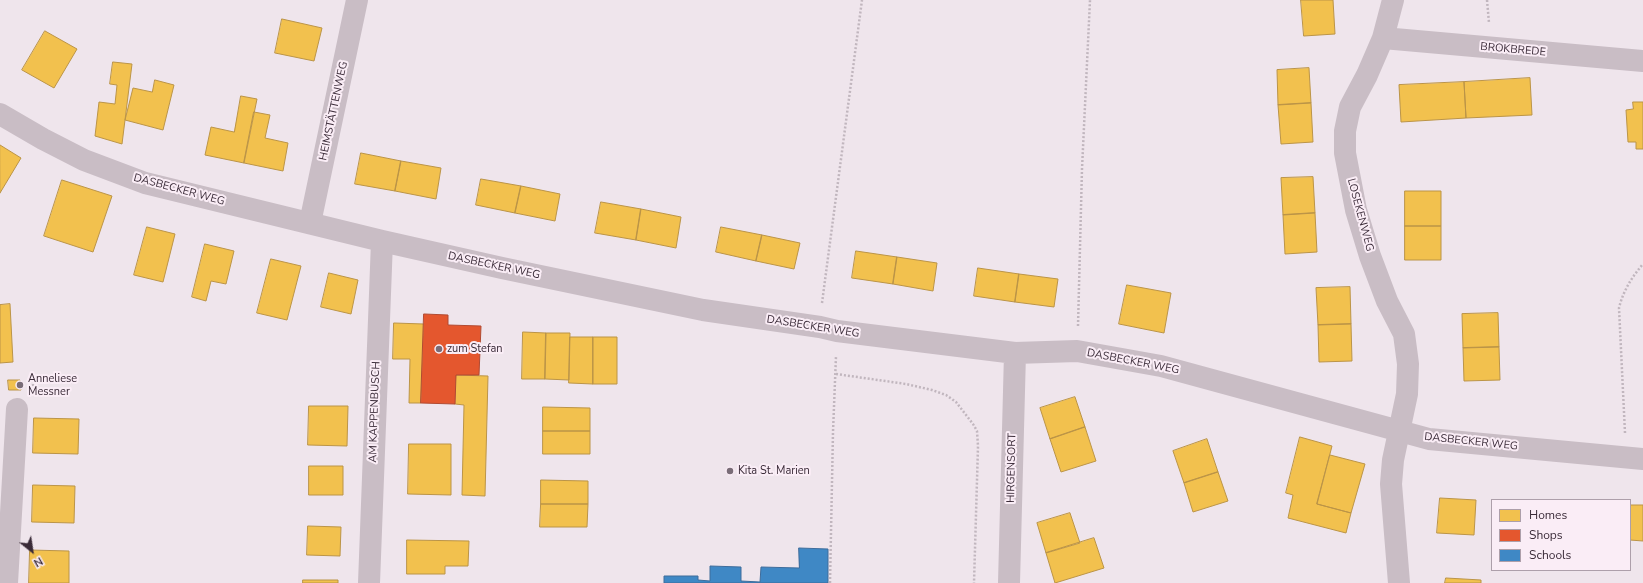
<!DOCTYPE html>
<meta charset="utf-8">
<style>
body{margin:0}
#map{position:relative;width:1643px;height:583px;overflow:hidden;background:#efe5ec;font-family:"Nunito Sans",sans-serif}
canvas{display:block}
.legend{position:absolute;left:1491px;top:499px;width:140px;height:72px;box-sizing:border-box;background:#faedf6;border:1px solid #ad9faa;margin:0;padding:5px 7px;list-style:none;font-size:12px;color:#3a2b38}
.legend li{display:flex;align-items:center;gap:8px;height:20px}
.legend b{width:20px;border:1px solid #ad9faa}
.north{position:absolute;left:12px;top:531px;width:40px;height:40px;-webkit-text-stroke:3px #faedf6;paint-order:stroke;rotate:150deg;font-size:11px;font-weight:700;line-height:16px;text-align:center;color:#3a2b38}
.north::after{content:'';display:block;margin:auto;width:14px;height:18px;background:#3a2b38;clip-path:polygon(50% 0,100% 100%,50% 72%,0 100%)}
</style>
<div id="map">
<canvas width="1643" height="583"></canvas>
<ul class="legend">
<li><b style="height:11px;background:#f2c14e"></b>Homes</li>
<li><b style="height:11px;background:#e4572e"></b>Shops</li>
<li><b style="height:11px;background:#3f88c5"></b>Schools</li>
</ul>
<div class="north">N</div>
</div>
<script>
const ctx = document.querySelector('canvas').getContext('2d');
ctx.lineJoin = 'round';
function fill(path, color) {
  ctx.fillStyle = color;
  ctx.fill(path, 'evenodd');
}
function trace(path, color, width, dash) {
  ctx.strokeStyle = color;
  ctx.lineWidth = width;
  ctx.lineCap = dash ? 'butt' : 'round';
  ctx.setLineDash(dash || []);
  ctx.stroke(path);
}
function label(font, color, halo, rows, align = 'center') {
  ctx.font = font + ' "Nunito Sans",sans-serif';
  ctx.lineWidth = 4;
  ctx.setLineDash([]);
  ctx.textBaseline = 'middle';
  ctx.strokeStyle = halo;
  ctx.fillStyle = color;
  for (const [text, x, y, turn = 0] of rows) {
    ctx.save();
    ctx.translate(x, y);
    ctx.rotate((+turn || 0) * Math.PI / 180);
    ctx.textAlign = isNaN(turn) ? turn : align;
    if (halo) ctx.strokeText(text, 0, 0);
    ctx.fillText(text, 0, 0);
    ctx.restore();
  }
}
const homes = new Path2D(`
 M 1301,0 L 1333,0 L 1335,34 L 1304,36 Z
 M 282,19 L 322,28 L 314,61 L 275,53 Z
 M 45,31 L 77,49 L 54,88 L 22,70 Z
 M 113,62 L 132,64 L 122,144 L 95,136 L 99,102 L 115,104 L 117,85 L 110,84 Z
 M 1309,68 L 1311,103 L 1278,105 L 1277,70 Z
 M 1530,78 L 1532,115 L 1466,118 L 1464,82 Z
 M 155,80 L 174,85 L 163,130 L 125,120 L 133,88 L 152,92 Z
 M 1464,82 L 1466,118 L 1401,122 L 1399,85 Z
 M 241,96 L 257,99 L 244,163 L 205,155 L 211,127 L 234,132 Z
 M 1633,102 L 1643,102 L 1643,149 L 1636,149 L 1636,142 L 1628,142 L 1626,110 L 1633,109 Z
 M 1311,103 L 1313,142 L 1281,144 L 1278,105 Z
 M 254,112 L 270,115 L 265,138 L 288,143 L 283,171 L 244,163 Z
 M 0,145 L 21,158 L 0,193 Z
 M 361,153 L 401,161 L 395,191 L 355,184 Z
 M 401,161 L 441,168 L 436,199 L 395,191 Z
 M 1313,177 L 1315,213 L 1283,215 L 1281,178 Z
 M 481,179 L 521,186 L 515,213 L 476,205 Z
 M 62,180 L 112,196 L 93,252 L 44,236 Z
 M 521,186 L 560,194 L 555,221 L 515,213 Z
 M 1405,191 L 1441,191 L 1441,226 L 1405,226 Z
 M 601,202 L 641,209 L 636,240 L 595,233 Z
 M 641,209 L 681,217 L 676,248 L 636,240 Z
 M 1315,213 L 1317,252 L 1285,254 L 1283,215 Z
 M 1405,226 L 1441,226 L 1441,260 L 1405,260 Z
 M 147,227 L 175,234 L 163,282 L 134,275 Z
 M 721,227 L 762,235 L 756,261 L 716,252 Z
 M 762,235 L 800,243 L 794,269 L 756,261 Z
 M 205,244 L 234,251 L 226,284 L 211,281 L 206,301 L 192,297 Z
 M 856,251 L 897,257 L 893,284 L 852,278 Z
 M 897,257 L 937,263 L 933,291 L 893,284 Z
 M 271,259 L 301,266 L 287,320 L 257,313 Z
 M 978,268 L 1019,274 L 1015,302 L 974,296 Z
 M 329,273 L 358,280 L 351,314 L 321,307 Z
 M 1019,274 L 1058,279 L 1054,307 L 1015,302 Z
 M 1127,285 L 1171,293 L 1164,333 L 1119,324 Z
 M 1350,287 L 1351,324 L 1318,325 L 1316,288 Z
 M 10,304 L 13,362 L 0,363 L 0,305 Z
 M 1498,313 L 1499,347 L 1463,348 L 1462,314 Z
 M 394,323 L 424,324 L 421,403 L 409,403 L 410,359 L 393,359 Z
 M 1351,324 L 1352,361 L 1319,362 L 1318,325 Z
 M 523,332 L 546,333 L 545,379 L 522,379 Z
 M 546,333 L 570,333 L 569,380 L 545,379 Z
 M 570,337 L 593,337 L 593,384 L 569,383 Z
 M 593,337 L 617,337 L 617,384 L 593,384 Z
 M 1499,347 L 1500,380 L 1464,381 L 1463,348 Z
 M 456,375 L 488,376 L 485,496 L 462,495 L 464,405 L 455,404 Z
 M 8,380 L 20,380 L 21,390 L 9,390 Z
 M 1075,397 L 1085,427 L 1050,439 L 1040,408 Z
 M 309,406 L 348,406 L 347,446 L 308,445 Z
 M 543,407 L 590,408 L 590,431 L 543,431 Z
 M 34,418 L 79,419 L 78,454 L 33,453 Z
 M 1085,427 L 1096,461 L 1061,472 L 1050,439 Z
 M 543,431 L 590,431 L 590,454 L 543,454 Z
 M 1300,437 L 1332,446 L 1317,504 L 1351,513 L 1346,533 L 1288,518 L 1293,495 L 1286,493 Z
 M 1207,439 L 1218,472 L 1184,483 L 1173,451 Z
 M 409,444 L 451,444 L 451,495 L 408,494 Z
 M 1330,455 L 1365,464 L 1351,513 L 1317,504 Z
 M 309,466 L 343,466 L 343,495 L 309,495 Z
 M 1218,472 L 1228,501 L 1193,512 L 1184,483 Z
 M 541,480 L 588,481 L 588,504 L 541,504 Z
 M 33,485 L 75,486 L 74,523 L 32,522 Z
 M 1440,498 L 1476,500 L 1474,535 L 1437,533 Z
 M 541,504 L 588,504 L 587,527 L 540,527 Z
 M 1630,505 L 1643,505 L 1643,541 L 1630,540 Z
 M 1070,513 L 1080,543 L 1046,553 L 1037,523 Z
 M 308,526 L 341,527 L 340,556 L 307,555 Z
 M 1094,538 L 1104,568 L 1055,583 L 1046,553 Z
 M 407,540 L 469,541 L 468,566 L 445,566 L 445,574 L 407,574 Z
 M 30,550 L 69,551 L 69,583 L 29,583 Z
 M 1446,578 L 1481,580 L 1481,583 L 1445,583 Z
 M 303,580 L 338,580 L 338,583 L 303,583 Z`);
const shops = new Path2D(`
 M 424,314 L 448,315 L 448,325 L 481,326 L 479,375 L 456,375 L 455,404 L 421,403 Z`);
const schools = new Path2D(`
 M 799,548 L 828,549 L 828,583 L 664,583 L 664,576 L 698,576 L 698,580 L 710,581 L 710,566 L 741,567 L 741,581 L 760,582 L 761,567 L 799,568 Z`);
const path = new Path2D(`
 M 1487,0 L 1489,23
 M 822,303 L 862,0
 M 1078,326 L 1082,169 L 1090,0
 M 836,374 L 906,384 L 932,390 L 946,395 L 956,402 L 973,424 L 977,431 L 978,446 L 974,583
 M 33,390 L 33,378
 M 1625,433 L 1619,308 C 1623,291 1632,277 1643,264
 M 830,583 L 833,432 L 836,356`);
const minor = new Path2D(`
 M 1393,0 L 1383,38 L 1367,75 L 1350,107 L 1345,131 L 1345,153 L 1356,210 L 1370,256 L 1387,301 L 1404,334 L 1408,364 L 1407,394 L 1393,460 L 1391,484 L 1399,583
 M 1383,38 L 1643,61
 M 0,114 L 43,139 L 84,160 L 145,183 L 382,241 L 502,268 L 703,310 L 820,327 L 837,331 L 1015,353 L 1077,351 L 1161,366 L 1429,439 L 1643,459
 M 310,223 L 357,0
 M 7,583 L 17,409
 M 369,583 L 382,241
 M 1009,583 L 1015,353`);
const markers = [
 [439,349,4,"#796c77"],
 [20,385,4,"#796c77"],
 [730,471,4,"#796c77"]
];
const streetNames = [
 ["BROKBREDE",1513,50,5],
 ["HEIMSTÄTTENWEG",334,111,-78],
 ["DASBECKER WEG",179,190,15],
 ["LOSEKENWEG",1360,215,75],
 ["DASBECKER WEG",494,266,12],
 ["DASBECKER WEG",813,327,9],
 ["DASBECKER WEG",1133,362,11],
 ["AM KAPPENBUSCH",375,412,-88],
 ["DASBECKER WEG",1471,442,6],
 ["HIRGENSORT",1012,468,-89]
];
const poiNames = [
 ["zum Stefan",447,349],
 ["Anneliese",28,379],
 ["Messner",28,392],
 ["Kita St. Marien",738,471]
];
fill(homes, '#f2c14e');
trace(homes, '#bb9447', 1);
fill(shops, '#e4572e');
trace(shops, '#b14a31', 1);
fill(schools, '#3f88c5');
trace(schools, '#3e6c9b', 1);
trace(path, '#c1b6be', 2.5, [2, 2]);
trace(minor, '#c9bdc5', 22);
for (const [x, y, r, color] of markers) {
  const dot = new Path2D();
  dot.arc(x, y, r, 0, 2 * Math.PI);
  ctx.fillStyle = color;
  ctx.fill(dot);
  trace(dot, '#faedf6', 1.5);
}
label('11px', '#3a2b38', '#faedf6', streetNames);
label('11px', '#3a2b38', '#faedf6', poiNames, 'left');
</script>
